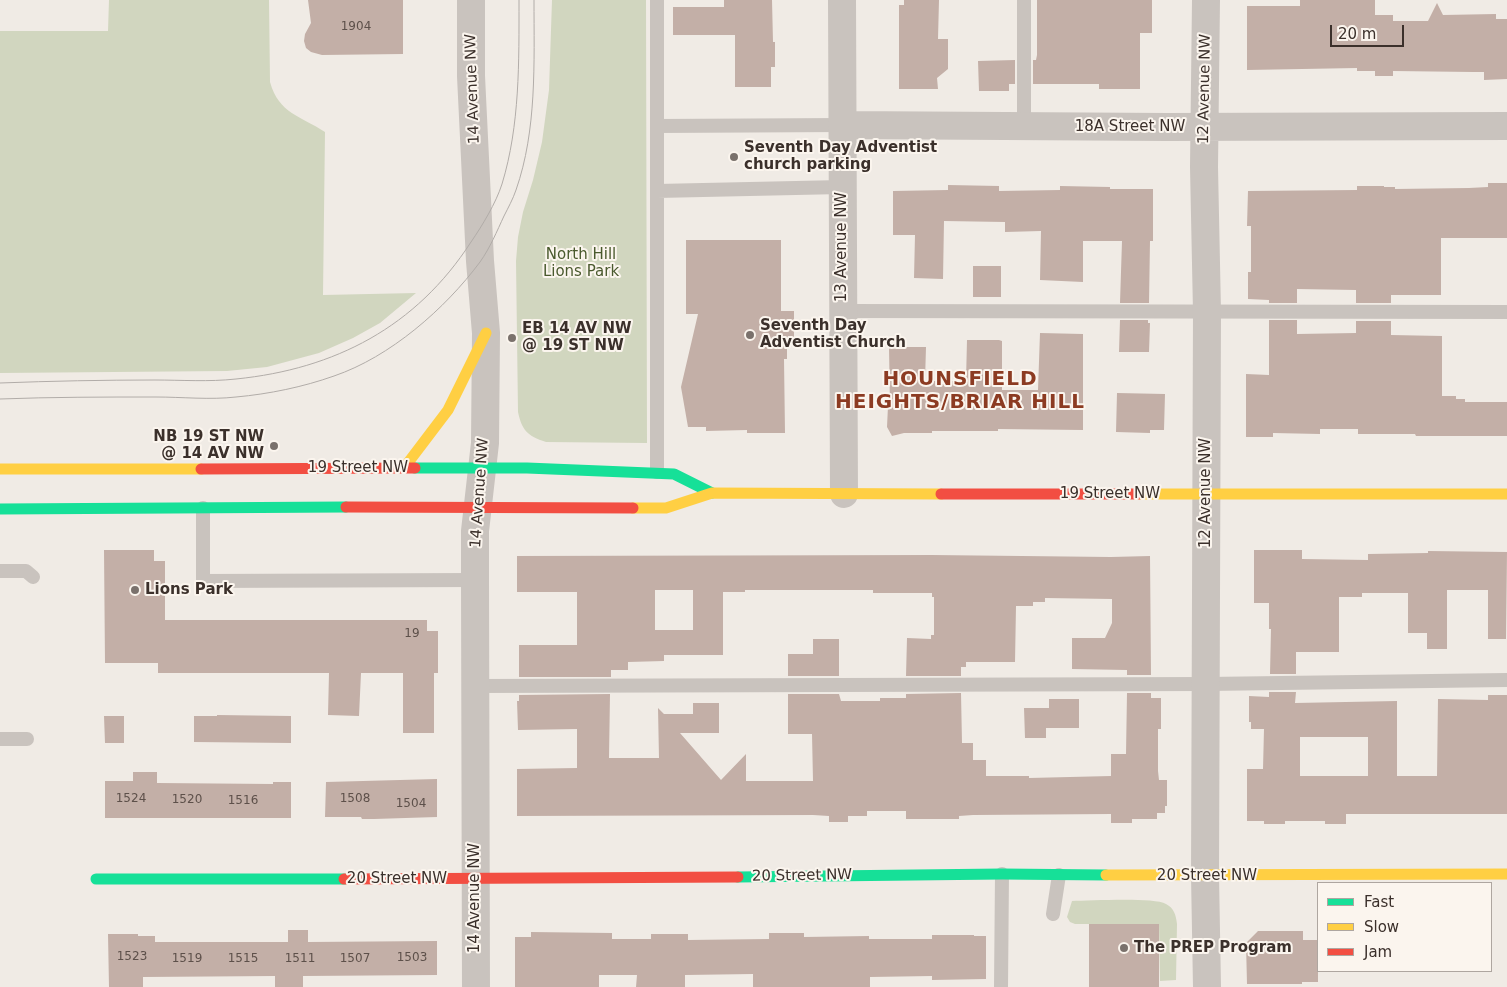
<!DOCTYPE html>
<style>
body{margin:0}
#map{position:relative;width:1507px;height:987px;overflow:hidden;background:#f0ebe5;font-family:"DejaVu Sans",sans-serif}
canvas{display:block}
.legend{position:absolute;left:1317px;top:882px;width:175px;height:90px;box-sizing:border-box;background:#fbf5ee;border:1px solid #aea6a0;margin:0;padding:6px 9px;list-style:none;font-size:15px;color:#3b302b}
.legend li{display:flex;align-items:center;gap:10px;height:25px}
.legend b{width:25px;border:1px solid #aea6a0}
.scale{position:absolute;left:1330px;top:25px;width:74px;height:22px;box-sizing:border-box;border:2px solid #3b302b;border-top:0;padding-left:6px;font-size:15px;line-height:18px;white-space:nowrap;color:#3b302b;-webkit-text-stroke:4px #fbf5ee;paint-order:stroke}
</style>
<div id="map">
<canvas width="1507" height="987"></canvas>
<ul class="legend">
<li><b style="height:6px;background:#16e098"></b>Fast</li>
<li><b style="height:6px;background:#ffcf43"></b>Slow</li>
<li><b style="height:6px;background:#f24e42"></b>Jam</li>
</ul>
<div class="scale">20 m</div>
</div>
<script>
const ctx = document.querySelector('canvas').getContext('2d');
ctx.lineJoin = 'round';
function fill(path, color) {
  ctx.fillStyle = color;
  ctx.fill(path, 'evenodd');
}
function trace(path, color, width, dash) {
  ctx.strokeStyle = color;
  ctx.lineWidth = width;
  ctx.lineCap = dash ? 'butt' : 'round';
  ctx.setLineDash(dash || []);
  ctx.stroke(path);
}
function label(font, color, halo, rows, align = 'center') {
  ctx.font = font + ' "DejaVu Sans",sans-serif';
  ctx.lineWidth = 4;
  ctx.setLineDash([]);
  ctx.textBaseline = 'middle';
  ctx.strokeStyle = halo;
  ctx.fillStyle = color;
  for (const [text, x, y, turn = 0] of rows) {
    ctx.save();
    ctx.translate(x, y);
    ctx.rotate((+turn || 0) * Math.PI / 180);
    ctx.textAlign = isNaN(turn) ? turn : align;
    if (halo) ctx.strokeText(text, 0, 0);
    ctx.fillText(text, 0, 0);
    ctx.restore();
  }
}
const green = new Path2D(`
 M 109,0 L 269,0 L 270,82 C 279,114 301,116 325,132 L 323,295 L 416,293 L 380,323 L 353,338 L 319,353 L 267,367 L 227,371 L 0,373 L 0,31 L 108,31 Z
 M 552,0 L 646,0 L 647,443 L 546,442 C 527,436 522,430 518,412 L 516,261 L 518,237 L 523,212 L 533,180 L 542,142 L 549,90 Z
 M 1072,901 C 1090,901 1153,897 1166,904 C 1174,908 1176,915 1177,924 L 1176,980 L 1160,981 L 1159,924 L 1075,924 L 1070,922 L 1067,917 Z`);
const building = new Path2D(`
 M 308,0 L 403,0 L 403,54 L 322,55 L 311,52 L 306,48 L 304,41 L 305,34 L 311,23 Z
 M 724,0 L 772,0 L 773,42 L 775,42 L 775,67 L 771,67 L 771,87 L 735,87 L 735,35 L 673,35 L 673,7 L 724,7 Z
 M 904,0 L 939,0 L 938,39 L 948,39 L 948,69 L 937,78 L 938,89 L 899,89 L 899,5 L 904,5 Z
 M 1037,0 L 1152,0 L 1152,33 L 1140,33 L 1140,89 L 1099,89 L 1099,84 L 1033,84 L 1033,60 L 1036,60 L 1037,55 Z
 M 1300,0 L 1375,0 L 1375,15 L 1393,15 L 1393,21 L 1428,21 L 1437,3 L 1443,15 L 1496,14 L 1496,19 L 1507,19 L 1507,79 L 1484,80 L 1484,72 L 1473,72 L 1393,71 L 1393,76 L 1375,76 L 1375,71 L 1357,71 L 1357,68 L 1247,70 L 1247,6 L 1300,6 Z
 M 1015,60 L 1015,84 L 1009,84 L 1009,91 L 979,91 L 978,61 Z
 M 1488,183 L 1507,183 L 1507,238 L 1441,238 L 1441,295 L 1391,295 L 1391,303 L 1356,303 L 1356,290 L 1297,289 L 1297,303 L 1269,303 L 1269,300 L 1248,299 L 1248,272 L 1251,272 L 1251,226 L 1247,226 L 1248,191 L 1357,190 L 1357,186 L 1384,186 L 1384,187 L 1395,187 L 1395,189 L 1469,188 L 1488,187 Z
 M 948,185 L 999,186 L 999,191 L 1060,190 L 1060,186 L 1110,187 L 1110,189 L 1153,189 L 1153,241 L 1150,241 L 1149,303 L 1120,303 L 1122,241 L 1083,241 L 1083,282 L 1040,280 L 1041,231 L 1005,232 L 1005,222 L 944,221 L 943,279 L 914,278 L 915,235 L 893,235 L 893,191 L 948,190 Z
 M 686,240 L 781,240 L 781,311 L 794,311 L 794,340 L 787,340 L 787,359 L 784,359 L 785,433 L 747,433 L 747,430 L 706,431 L 706,427 L 688,427 L 681,387 L 698,314 L 686,314 Z
 M 973,266 L 1001,266 L 1001,297 L 973,297 Z
 M 1120,320 L 1148,320 L 1148,323 L 1150,323 L 1149,352 L 1119,352 Z
 M 1269,320 L 1297,320 L 1297,334 L 1356,333 L 1356,321 L 1391,321 L 1391,335 L 1442,336 L 1442,396 L 1456,396 L 1456,399 L 1465,399 L 1465,402 L 1507,402 L 1507,436 L 1416,436 L 1415,434 L 1358,434 L 1358,429 L 1320,429 L 1320,434 L 1273,433 L 1273,437 L 1246,437 L 1246,374 L 1269,375 Z
 M 1040,333 L 1083,334 L 1083,430 L 998,429 L 998,431 L 932,431 L 932,433 L 904,433 L 892,436 L 887,427 L 888,406 L 890,406 L 889,347 L 926,347 L 925,381 L 966,381 L 967,340 L 999,340 L 1002,341 L 1002,390 L 1038,390 Z
 M 1117,393 L 1165,394 L 1164,430 L 1150,430 L 1150,433 L 1116,432 Z
 M 104,550 L 154,550 L 154,561 L 165,561 L 165,620 L 427,620 L 427,631 L 438,631 L 438,673 L 434,673 L 434,733 L 403,733 L 403,673 L 361,673 L 359,716 L 328,715 L 329,673 L 158,673 L 158,663 L 105,663 Z
 M 1254,550 L 1302,550 L 1302,559 L 1368,560 L 1368,554 L 1428,553 L 1428,551 L 1507,552 L 1506,639 L 1488,639 L 1488,590 L 1447,590 L 1447,649 L 1427,649 L 1427,633 L 1408,633 L 1408,593 L 1362,593 L 1362,597 L 1339,597 L 1339,652 L 1296,652 L 1296,674 L 1270,674 L 1271,629 L 1269,629 L 1269,603 L 1254,603 Z
 M 932,555 L 1111,557 L 1150,556 L 1151,675 L 1127,675 L 1127,670 L 1072,669 L 1072,638 L 1105,638 L 1112,623 L 1112,599 L 1045,598 L 1045,602 L 1033,602 L 1033,606 L 1016,606 L 1015,662 L 966,662 L 966,667 L 961,667 L 961,676 L 906,676 L 907,638 L 931,639 L 931,635 L 934,635 L 934,597 L 932,597 L 932,593 L 873,593 L 873,590 L 745,590 L 745,592 L 723,592 L 723,655 L 664,655 L 664,661 L 628,662 L 628,670 L 611,670 L 611,677 L 519,677 L 519,645 L 577,645 L 577,592 L 517,592 L 517,556 ZM 655,590 L 693,590 L 693,630 L 655,630 Z
 M 813,639 L 839,639 L 839,676 L 788,676 L 788,654 L 813,654 Z
 M 1269,692 L 1296,692 L 1295,703 L 1397,701 L 1397,776 L 1437,776 L 1438,699 L 1488,700 L 1488,695 L 1507,695 L 1507,814 L 1346,814 L 1346,824 L 1325,824 L 1325,821 L 1285,821 L 1285,824 L 1264,824 L 1264,821 L 1247,821 L 1247,769 L 1263,769 L 1264,729 L 1251,729 L 1251,722 L 1249,722 L 1249,696 L 1269,697 ZM 1300,737 L 1368,737 L 1368,776 L 1300,776 Z
 M 961,693 L 962,743 L 973,743 L 973,760 L 986,760 L 986,776 L 1029,776 L 1029,778 L 1111,776 L 1111,754 L 1126,754 L 1127,693 L 1151,693 L 1151,698 L 1161,698 L 1161,729 L 1158,729 L 1158,771 L 1159,780 L 1167,780 L 1167,806 L 1165,806 L 1165,813 L 1157,813 L 1157,819 L 1132,819 L 1132,823 L 1111,823 L 1111,814 L 973,815 L 959,816 L 959,819 L 906,819 L 906,811 L 867,811 L 867,816 L 848,816 L 848,822 L 829,822 L 829,816 L 813,815 L 517,816 L 517,769 L 577,768 L 577,729 L 518,730 L 517,701 L 519,701 L 519,695 L 610,694 L 609,758 L 659,758 L 658,708 L 664,714 L 693,714 L 693,703 L 719,703 L 719,733 L 680,733 L 721,780 L 746,754 L 746,781 L 813,781 L 812,734 L 788,734 L 788,694 L 839,694 L 841,701 L 880,701 L 880,698 L 906,698 L 906,694 Z
 M 1049,699 L 1079,699 L 1079,728 L 1046,728 L 1046,738 L 1025,738 L 1024,708 L 1049,708 Z
 M 217,715 L 291,716 L 291,743 L 194,742 L 194,716 L 217,716 Z
 M 104,716 L 124,716 L 124,743 L 105,743 Z
 M 133,772 L 157,772 L 157,783 L 273,784 L 273,782 L 291,782 L 291,818 L 105,818 L 105,781 L 133,781 Z
 M 437,779 L 437,817 L 374,819 L 362,819 L 361,817 L 325,817 L 326,782 Z
 M 1089,924 L 1159,924 L 1159,987 L 1089,987 Z
 M 288,930 L 308,930 L 308,942 L 437,941 L 437,975 L 303,976 L 303,987 L 275,987 L 275,976 L 143,977 L 143,987 L 109,987 L 108,934 L 138,934 L 138,936 L 155,936 L 155,942 L 288,942 Z
 M 1258,931 L 1303,931 L 1303,940 L 1318,940 L 1318,982 L 1302,982 L 1302,984 L 1247,984 L 1246,943 Z
 M 531,932 L 612,933 L 612,939 L 651,939 L 651,934 L 688,934 L 688,940 L 769,939 L 769,933 L 804,933 L 804,937 L 869,936 L 869,939 L 932,939 L 932,935 L 974,935 L 974,936 L 986,936 L 986,979 L 932,980 L 932,976 L 870,977 L 870,987 L 753,987 L 753,974 L 685,975 L 685,987 L 636,987 L 637,975 L 599,975 L 599,987 L 515,987 L 515,937 L 531,937 Z`);
const lane = new Path2D(`
 M 1024,0 L 1024,127
 M 657,126 L 843,125
 M 657,191 L 842,187
 M 842,311 L 1507,312
 M 657,472 L 657,0
 M 203,508 L 203,581 L 475,580
 M 0,571 L 26,571 L 33,577
 M 475,686 L 1206,684 L 1507,680
 M 0,739 L 27,739
 M 1053,914 L 1059,875
 M 1001,987 L 1002,874`);
const street = new Path2D(`
 M 471,0 L 471,76 L 480,261 L 486,333 L 485,443 L 475,531 L 475,580 L 476,987
 M 842,0 L 844,494
 M 1206,0 L 1204,167 L 1207,312 L 1205,875 L 1207,987
 M 843,125 L 1167,127 L 1507,126`);
const fast = new Path2D(`
 M 415,468 L 527,468 L 674,474 L 712,493
 M 0,509 L 346,507
 M 738,877 L 1002,874 L 1106,875
 M 96,879 L 344,879`);
const slow = new Path2D(`
 M 404,468 L 448,410 L 486,333
 M 0,469 L 201,469
 M 1139,494 L 1507,494
 M 633,508 L 666,508 L 712,493 L 941,494
 M 1106,875 L 1507,874`);
const jam = new Path2D(`
 M 201,469 L 415,468
 M 941,494 L 1139,494
 M 346,507 L 633,508
 M 344,879 L 738,877`);
const tram = new Path2D(`
 M 0,383 C 52,381 103,380 155,380 C 181,380 209,382 236,379 C 335,369 416,327 471,242 C 482,226 496,203 502,184 C 520,125 519,62 519,0
 M 0,399 C 52,397 104,397 156,397 C 182,397 210,400 236,397 C 269,394 303,387 334,376 C 390,357 445,309 480,262 C 490,248 497,231 504,216 C 508,208 513,199 516,190 C 537,130 534,63 534,0`);
const markers = [
 [734,157,5,"#7a716c"],
 [750,335,5,"#7a716c"],
 [512,338,5,"#7a716c"],
 [274,446,5,"#7a716c"],
 [135,590,5,"#7a716c"],
 [1124,948,5,"#7a716c"]
];
const numberNames = [
 ["1904",356,27],
 ["19",412,634],
 ["1524",131,799],
 ["1508",355,799],
 ["1520",187,800],
 ["1516",243,801],
 ["1504",411,804],
 ["1523",132,957],
 ["1503",412,958],
 ["1519",187,959],
 ["1515",243,959],
 ["1511",300,959],
 ["1507",355,959]
];
const streetNames = [
 ["14 Avenue NW",473,89,-92],
 ["12 Avenue NW",1205,89,-89],
 ["18A Street NW",1130,127],
 ["13 Avenue NW",842,247,-90],
 ["19 Street NW",358,468],
 ["14 Avenue NW",480,493,-86],
 ["12 Avenue NW",1206,493,-90],
 ["19 Street NW",1110,494],
 ["20 Street NW",802,876,-1],
 ["20 Street NW",1207,876],
 ["20 Street NW",397,879],
 ["14 Avenue NW",475,898,-90]
];
const poiNames = [
 ["Seventh Day Adventist",744,148],
 ["church parking",744,165],
 ["Seventh Day",760,326],
 ["Adventist Church",760,343],
 ["EB 14 AV NW",522,329],
 ["@ 19 ST NW",522,346],
 ["NB 19 ST NW",264,437,"right"],
 ["@ 14 AV NW",264,454,"right"],
 ["Lions Park",145,590],
 ["The PREP Program",1134,948]
];
const parkNames = [
 ["North Hill",581,255],
 ["Lions Park",581,272]
];
const districtNames = [
 ["HOUNSFIELD",960,380],
 ["HEIGHTS/BRIAR HILL",960,403]
];
fill(green, '#d1d6bf');
fill(building, '#c3afa7');
trace(lane, '#c9c3be', 14);
trace(street, '#c9c3be', 28);
trace(fast, '#16e098', 11);
trace(slow, '#ffcf43', 11);
trace(jam, '#f24e42', 11);
trace(tram, '#b1aca8', 1);
for (const [x, y, r, color] of markers) {
  const dot = new Path2D();
  dot.arc(x, y, r, 0, 2 * Math.PI);
  ctx.fillStyle = color;
  ctx.fill(dot);
  trace(dot, '#fbf5ee', 2);
}
label('12px', '#5d504a', null, numberNames);
label('15px', '#3b302b', '#fbf5ee', streetNames);
label('bold 15px', '#3b302b', '#fbf5ee', poiNames, 'left');
label('15px', '#4a5a2e', '#fbf5ee', parkNames);
ctx.letterSpacing = '1px';
label('bold 20px', '#8c3b22', '#fbf5ee', districtNames);
ctx.letterSpacing = '0px';
</script>
